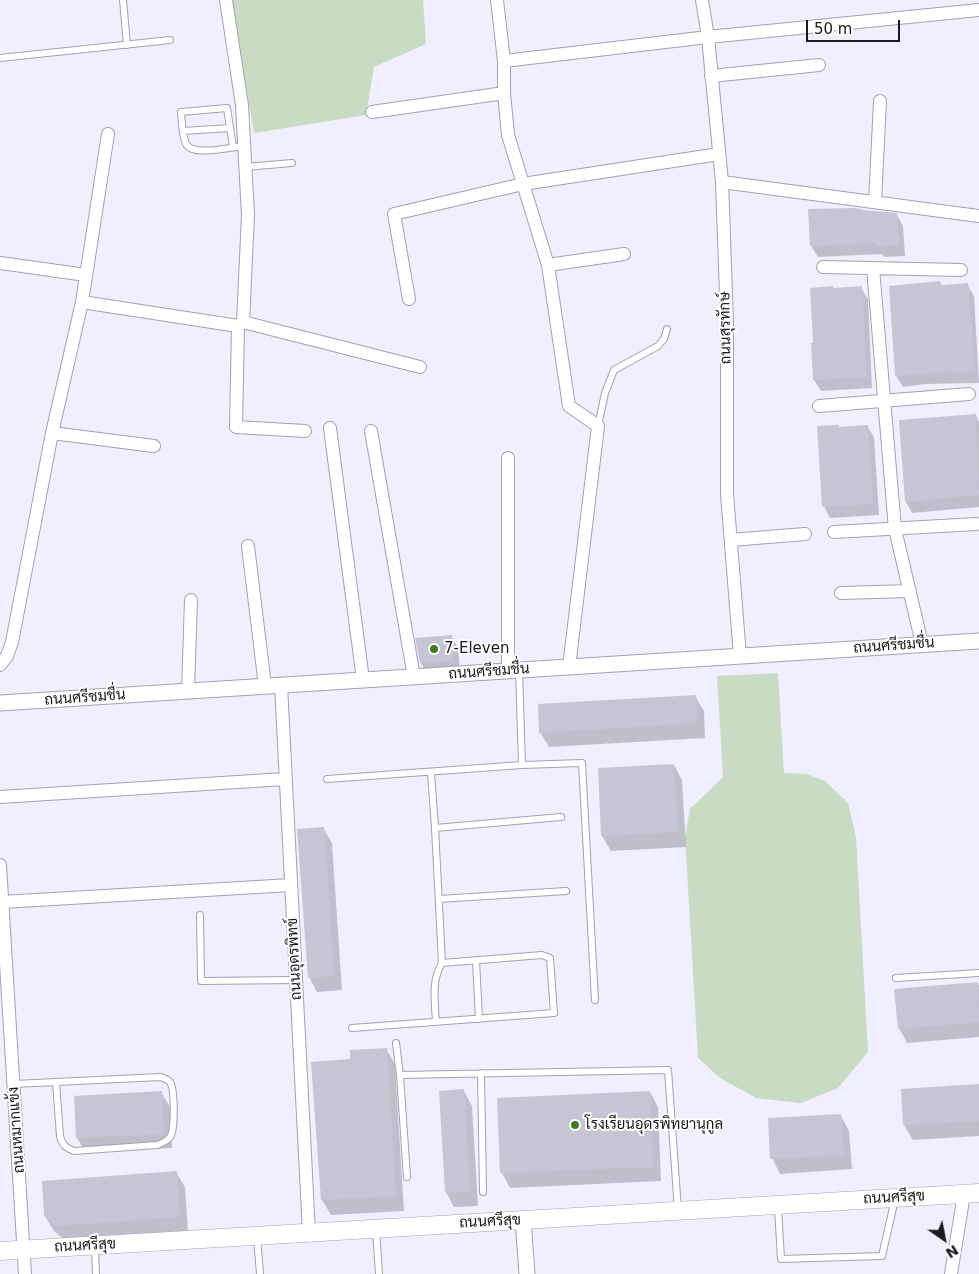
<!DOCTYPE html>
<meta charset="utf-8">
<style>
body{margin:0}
#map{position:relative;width:979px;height:1274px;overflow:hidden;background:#efefff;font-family:"DejaVu Sans",sans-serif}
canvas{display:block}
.north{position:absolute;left:919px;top:1214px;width:50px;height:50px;-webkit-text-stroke:4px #fff;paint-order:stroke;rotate:147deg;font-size:14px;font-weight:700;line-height:20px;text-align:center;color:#1a1a1f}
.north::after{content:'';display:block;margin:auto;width:18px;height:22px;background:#1a1a1f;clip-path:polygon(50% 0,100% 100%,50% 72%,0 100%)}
.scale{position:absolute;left:806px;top:20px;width:94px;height:22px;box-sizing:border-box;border:2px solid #1a1a1f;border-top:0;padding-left:6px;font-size:15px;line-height:18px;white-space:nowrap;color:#1a1a1f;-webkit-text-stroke:4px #fff;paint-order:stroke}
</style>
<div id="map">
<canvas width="979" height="1274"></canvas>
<div class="north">N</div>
<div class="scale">50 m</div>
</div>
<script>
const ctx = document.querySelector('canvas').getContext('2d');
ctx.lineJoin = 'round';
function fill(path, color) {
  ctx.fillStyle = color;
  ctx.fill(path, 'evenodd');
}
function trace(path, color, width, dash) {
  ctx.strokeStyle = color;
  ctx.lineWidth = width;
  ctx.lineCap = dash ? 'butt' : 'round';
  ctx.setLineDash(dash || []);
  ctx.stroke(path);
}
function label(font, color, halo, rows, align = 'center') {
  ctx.font = font + ' "DejaVu Sans",Sarabun,sans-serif';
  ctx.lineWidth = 4;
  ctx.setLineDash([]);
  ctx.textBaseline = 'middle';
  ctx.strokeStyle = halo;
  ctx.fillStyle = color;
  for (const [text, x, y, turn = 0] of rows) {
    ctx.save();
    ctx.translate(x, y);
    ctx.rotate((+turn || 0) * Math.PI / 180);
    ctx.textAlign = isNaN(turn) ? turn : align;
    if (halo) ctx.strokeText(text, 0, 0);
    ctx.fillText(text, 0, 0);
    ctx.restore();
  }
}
const green = new Path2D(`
 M 231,0 L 423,0 L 426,44 L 374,67 L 366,115 L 254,133 Z
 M 778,673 L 784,773 L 806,774 L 825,781 L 848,803 L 856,837 L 868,1052 L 838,1088 L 801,1103 L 756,1098 L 720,1078 L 698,1058 L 685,836 L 690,809 L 723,777 L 717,676 Z`);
const shadow = new Path2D(`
 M 897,215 L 903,226 L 905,256 L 884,257 L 882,254 L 818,257 L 811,246 Z
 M 940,282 L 942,286 L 967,284 L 974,296 L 979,383 L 925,384 L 903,387 L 896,376 Z
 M 861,288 L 868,299 L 872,388 L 821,391 L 814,380 Z
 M 976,416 L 979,422 L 979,507 L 912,513 L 906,502 Z
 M 867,426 L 874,437 L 879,515 L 830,518 L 824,506 L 818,428 Z
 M 452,637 L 458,648 L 460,671 L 427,674 L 421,663 Z
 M 695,696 L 704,711 L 705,738 L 549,747 L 540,732 Z
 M 674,765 L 682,780 L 686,847 L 611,851 L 602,836 Z
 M 323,828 L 332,843 L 342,990 L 317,992 L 309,977 Z
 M 978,984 L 979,986 L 979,1037 L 907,1043 L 899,1028 Z
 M 386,1049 L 395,1064 L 404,1211 L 331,1215 L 322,1200 Z
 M 979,1087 L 979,1136 L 913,1140 L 904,1125 L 902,1090 Z
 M 464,1091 L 472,1106 L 478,1206 L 454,1207 L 446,1192 Z
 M 161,1092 L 170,1107 L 172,1148 L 86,1153 L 77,1138 L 75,1097 Z
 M 650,1092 L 658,1107 L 661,1181 L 510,1188 L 502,1173 L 499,1099 Z
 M 841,1116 L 849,1131 L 852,1169 L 780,1174 L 772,1158 Z
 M 176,1172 L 185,1187 L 188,1232 L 66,1241 L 54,1231 L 45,1216 Z`);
const building = new Path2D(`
 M 853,208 L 862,209 L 863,210 L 897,213 L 899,245 L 877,246 L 876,243 L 810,246 L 808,209 Z
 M 940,281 L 941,285 L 968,283 L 975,372 L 952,373 L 952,371 L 895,376 L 889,286 Z
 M 833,286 L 833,288 L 862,286 L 867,377 L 813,380 L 811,343 L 813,343 L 810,288 Z
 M 976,414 L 979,495 L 905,502 L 899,420 Z
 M 839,425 L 839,427 L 868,425 L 873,504 L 822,507 L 817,426 Z
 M 452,635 L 454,660 L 420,663 L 415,638 Z
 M 696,695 L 697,723 L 539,733 L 538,704 Z
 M 674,764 L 678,832 L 601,836 L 598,768 Z
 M 324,827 L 334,976 L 308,978 L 297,829 Z
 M 978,982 L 979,1022 L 898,1029 L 894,989 Z
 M 387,1048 L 396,1196 L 321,1200 L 311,1062 L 350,1059 L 350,1050 Z
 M 979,1084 L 979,1121 L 903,1125 L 901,1089 Z
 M 464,1089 L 470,1191 L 445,1192 L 439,1091 Z
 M 162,1091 L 164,1134 L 76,1138 L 74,1096 Z
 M 650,1091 L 653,1167 L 500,1173 L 497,1098 Z
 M 841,1114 L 844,1155 L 770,1159 L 768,1118 Z
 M 177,1171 L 180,1217 L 56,1226 L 44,1216 L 42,1181 Z`);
const service = new Path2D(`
 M 123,0 L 127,45
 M 0,58 L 170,40
 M 183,131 L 230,128
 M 233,147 L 227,108 L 181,112 C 182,122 182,135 186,144 C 193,157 231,147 244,146
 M 245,167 L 292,163
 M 598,426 L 605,393 L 614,370 L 658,346 L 664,339 L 667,329
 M 519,671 L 522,765
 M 431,773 L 435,828 L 561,817
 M 327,779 L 522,765 L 582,763 L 595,1000
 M 435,828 L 442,963 C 431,981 435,1002 436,1022
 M 439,899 L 566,891
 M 200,915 L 201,981 L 296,980
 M 476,960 L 479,1019
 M 896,978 L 979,973
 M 352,1028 L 554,1013 L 550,958 L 542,955 L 442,963
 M 396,1043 L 400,1075
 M 481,1073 L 483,1192
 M 14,1084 L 160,1077 C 164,1078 167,1079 170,1082 C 175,1090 175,1130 170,1137 C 166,1142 162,1143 157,1145 L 74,1151 C 66,1148 62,1145 60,1136 L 56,1082
 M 407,1177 L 400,1075 L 668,1070 L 678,1210
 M 778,1207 L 781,1259 L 882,1256 L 895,1199
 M 376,1230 L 379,1274
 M 257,1237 L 260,1274
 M 95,1247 L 96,1274`);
const minor = new Path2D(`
 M 497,0 L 504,61 L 504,93 L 508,135 L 548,265 L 569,406 L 598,426 L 569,667
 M 702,0 L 708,37 L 722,182 L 727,322 L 727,494 L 740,656
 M 504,61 L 708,37 L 979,10
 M 711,76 L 819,65
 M 372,112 L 504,93
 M 722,182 L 979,216
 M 875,202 L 880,101
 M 0,263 L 86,275
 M 548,265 L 624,254
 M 823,267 L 961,270
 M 873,268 L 895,529 L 922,644
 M 409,299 L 394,214 L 523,184 L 719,154
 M 82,302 L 238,326 L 243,322 L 248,215 L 242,105 L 226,0
 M 243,322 L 420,367
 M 238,326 L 236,427 L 305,431
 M 819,406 L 969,394
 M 330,428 L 363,680
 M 371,431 L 414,677
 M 52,433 L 154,446
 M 508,458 L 508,671
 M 834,532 L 976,524
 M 731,540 L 805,534
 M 248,546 L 265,686
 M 841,593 L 910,591
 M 0,665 L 7,656 L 12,642 L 52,433 L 82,302 L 108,134
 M 281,685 L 309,1233
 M 188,691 L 191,600
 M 0,797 L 285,779
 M 0,865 L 25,1274
 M 2,902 L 291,885
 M 951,1274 L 964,1194`);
const tertiary = new Path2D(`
 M 0,703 L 979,641
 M 523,1220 L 527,1274`);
const secondary = new Path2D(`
 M 0,1251 L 979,1193`);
const markers = [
 [434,649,5,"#3c7f21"],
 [575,1125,5,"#3c7f21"]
];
const streetNames = [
 ["ถนนสุรทักษ์",726,328,-91],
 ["ถนนศรีชมชื่น",894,646,-4],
 ["ถนนศรีชมชื่น",489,672,-4],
 ["ถนนศรีชมชื่น",85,698,-4],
 ["ถนนอุดรพิทข์",295,959,-93],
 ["ถนนหมากแข้ง",17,1130,-94],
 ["ถนนศรีสุข",894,1198,-3],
 ["ถนนศรีสุข",490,1222,-3],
 ["ถนนศรีสุข",85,1246,-3]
];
const poiNames = [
 ["7-Eleven",444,649],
 ["โรงเรียนอุดรพิทยานุกูล",585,1125]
];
fill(green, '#cadbc4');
fill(shadow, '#0003');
fill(building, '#c6c5d4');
trace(service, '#a2a1b0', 8);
trace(minor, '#a2a1b0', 14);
trace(tertiary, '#a2a1b0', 17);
trace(secondary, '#a2a1b0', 19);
trace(service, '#fff', 6);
trace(minor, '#fff', 12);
trace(tertiary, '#fff', 15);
trace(secondary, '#fff', 18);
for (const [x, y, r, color] of markers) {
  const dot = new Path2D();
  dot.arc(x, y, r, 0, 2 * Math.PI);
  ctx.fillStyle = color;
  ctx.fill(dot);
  trace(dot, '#fff', 2);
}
label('15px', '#1a1a1f', '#fff', streetNames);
label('15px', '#1a1a1f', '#fff', poiNames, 'left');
</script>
